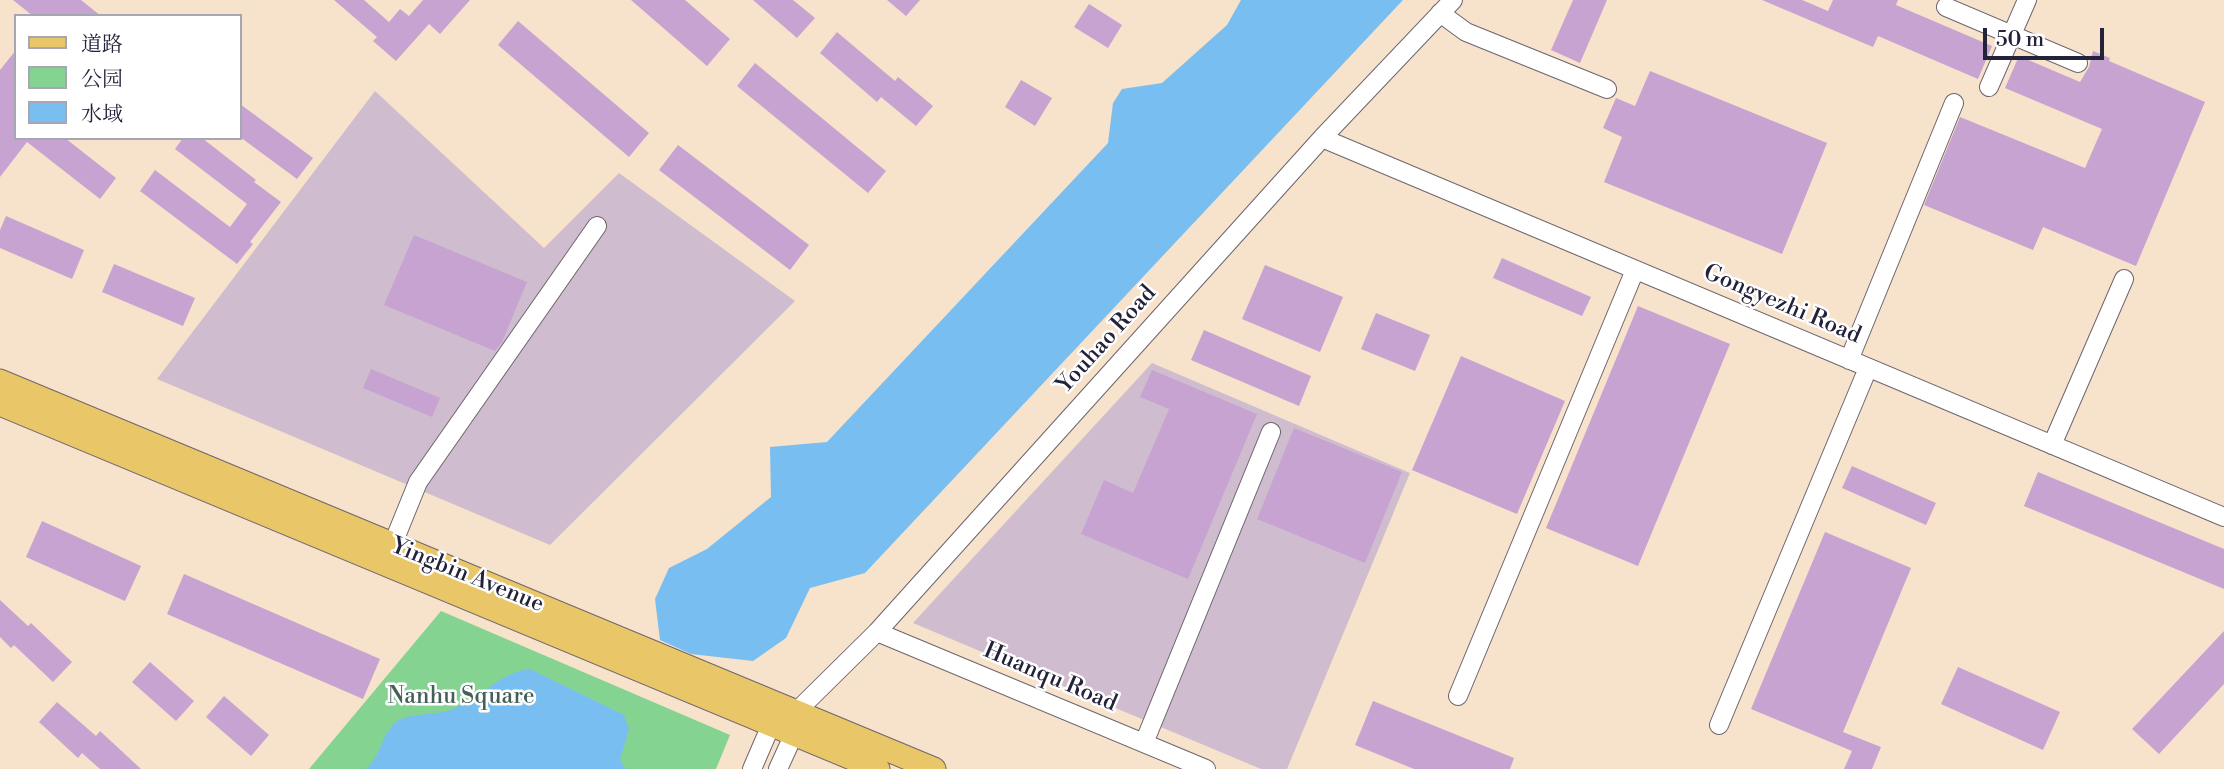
<!DOCTYPE html>
<meta charset="utf-8">
<style>
body{margin:0}
#map{position:relative;width:2224px;height:769px;overflow:hidden;background:#f7e2cb;font-family:"Libre Bodoni","Noto Serif SC",serif}
canvas{display:block}
.legend{position:absolute;left:14px;top:14px;width:228px;height:126px;box-sizing:border-box;background:#fff;border:2px solid #a7a7b1;margin:0;padding:9px 12px;list-style:none;font-size:21px;color:#22223b}
.legend li{display:flex;align-items:center;gap:14px;height:35px}
.legend b{width:35px;border:2px solid #a7a7b1}
.scale{position:absolute;left:1983px;top:28px;width:121px;height:32px;box-sizing:border-box;border:4px solid #22223b;border-top:0;padding-left:9px;font-size:21px;line-height:24px;white-space:nowrap;color:#22223b;-webkit-text-stroke:5px #fff;paint-order:stroke}
</style>
<div id="map">
<canvas width="2224" height="769"></canvas>
<ul class="legend">
<li><b style="height:9px;background:#e9c769"></b>道路</li>
<li><b style="height:19px;background:#85d391"></b>公园</li>
<li><b style="height:19px;background:#79bef0"></b>水域</li>
</ul>
<div class="scale">50 m</div>
</div>
<script>
const ctx = document.querySelector('canvas').getContext('2d');
ctx.lineJoin = 'round';
function fill(path, color) {
  ctx.fillStyle = color;
  ctx.fill(path, 'evenodd');
}
function trace(path, color, width, dash) {
  ctx.strokeStyle = color;
  ctx.lineWidth = width;
  ctx.lineCap = dash ? 'butt' : 'round';
  ctx.setLineDash(dash || []);
  ctx.stroke(path);
}
function label(font, color, halo, rows, align = 'center') {
  ctx.font = font + ' "Libre Bodoni",serif';
  ctx.lineWidth = 5;
  ctx.setLineDash([]);
  ctx.textBaseline = 'middle';
  ctx.strokeStyle = halo;
  ctx.fillStyle = color;
  for (const [text, x, y, turn = 0] of rows) {
    ctx.save();
    ctx.translate(x, y);
    ctx.rotate((+turn || 0) * Math.PI / 180);
    ctx.textAlign = isNaN(turn) ? turn : align;
    if (halo) ctx.strokeText(text, 0, 0);
    ctx.fillText(text, 0, 0);
    ctx.restore();
  }
}
const industrial = new Path2D(`
 M 375,91 L 544,248 L 619,173 L 795,301 L 550,545 L 157,379 Z
 M 1152,363 L 1410,473 L 1287,769 L 1261,769 L 913,623 Z`);
const green = new Path2D(`
 M 441,611 L 730,735 L 716,769 L 309,769 Z`);
const water = new Path2D(`
 M 1241,0 L 1403,0 L 865,573 L 810,588 L 786,638 L 753,661 L 691,654 L 660,640 L 655,599 L 669,568 L 707,549 L 771,497 L 770,447 L 827,442 L 1108,143 L 1113,103 L 1122,89 L 1162,83 L 1227,25 Z
 M 530,669 L 624,715 L 629,729 L 620,760 L 626,769 L 366,769 C 381,757 381,735 395,723 C 407,712 438,716 453,709 C 480,698 501,672 530,669 Z`);
const building = new Path2D(`
 M 13,0 L 81,0 L 101,16 L 33,16 Z
 M 334,0 L 364,0 L 389,22 L 400,9 L 409,16 L 423,0 L 470,0 L 440,34 L 429,24 L 396,61 L 373,41 L 377,37 Z
 M 631,0 L 685,0 L 730,39 L 707,66 Z
 M 753,0 L 793,0 L 815,18 L 797,38 Z
 M 887,0 L 920,0 L 906,16 Z
 M 1573,0 L 1607,0 L 1580,63 L 1551,50 Z
 M 1762,0 L 1802,0 L 1828,11 L 1833,0 L 1898,0 L 1896,5 L 1992,46 L 1978,79 L 1878,36 L 1873,47 Z
 M 1089,4 L 1122,25 L 1108,48 L 1074,27 Z
 M 518,21 L 649,133 L 629,157 L 498,45 Z
 M 837,32 L 895,81 L 898,77 L 933,106 L 916,126 L 881,97 L 877,102 L 820,53 Z
 M 16,50 L 16,138 L 65,138 L 116,178 L 100,199 L 27,142 L 0,177 L 0,70 Z
 M 2093,51 L 2110,58 L 2109,61 L 2205,102 L 2136,266 L 2043,227 L 2033,250 L 1924,205 L 1960,117 L 2085,168 L 2102,129 L 2005,88 L 2019,56 L 2080,82 L 2089,67 Z
 M 755,63 L 886,171 L 868,193 L 737,86 Z
 M 1650,71 L 1827,143 L 1782,254 L 1604,182 L 1622,137 L 1603,128 L 1616,98 L 1635,106 Z
 M 1021,80 L 1052,98 L 1035,126 L 1005,107 Z
 M 240,104 L 313,158 L 297,179 L 240,137 Z
 M 183,138 L 202,138 L 256,180 L 254,182 L 281,202 L 250,242 L 253,244 L 237,264 L 140,191 L 155,170 L 230,227 L 247,204 L 175,149 Z
 M 678,145 L 809,245 L 790,270 L 659,170 Z
 M 6,216 L 84,250 L 72,279 L 0,248 L 0,230 Z
 M 414,235 L 527,282 L 502,342 L 495,351 L 384,305 Z
 M 1502,258 L 1591,297 L 1582,316 L 1493,278 Z
 M 114,264 L 195,298 L 183,326 L 102,292 Z
 M 1265,265 L 1343,297 L 1320,352 L 1242,319 Z
 M 1638,306 L 1730,344 L 1638,566 L 1546,528 Z
 M 1376,313 L 1430,335 L 1415,371 L 1361,349 Z
 M 1204,330 L 1311,376 L 1299,406 L 1191,360 Z
 M 1461,356 L 1565,401 L 1517,514 L 1412,470 Z
 M 371,369 L 440,398 L 432,417 L 363,388 Z
 M 1152,370 L 1257,414 L 1188,579 L 1081,534 L 1104,480 L 1133,493 L 1169,409 L 1140,397 Z
 M 1294,428 L 1402,472 L 1365,563 L 1257,519 Z
 M 1852,466 L 1936,503 L 1926,525 L 1842,488 Z
 M 2038,472 L 2224,549 L 2224,589 L 2024,506 Z
 M 42,521 L 141,566 L 125,601 L 26,557 Z
 M 1825,532 L 1911,568 L 1843,732 L 1881,747 L 1872,769 L 1844,769 L 1852,751 L 1751,709 Z
 M 184,574 L 380,659 L 363,699 L 167,614 Z
 M 0,600 L 28,626 L 31,623 L 72,662 L 53,682 L 14,645 L 11,648 L 0,637 Z
 M 2224,631 L 2224,684 L 2159,754 L 2132,729 Z
 M 150,662 L 194,701 L 176,721 L 132,682 Z
 M 1958,667 L 2060,712 L 2043,750 L 1941,704 Z
 M 224,696 L 269,735 L 251,756 L 206,717 Z
 M 1373,701 L 1514,758 L 1510,769 L 1414,769 L 1355,745 Z
 M 57,702 L 96,736 L 100,731 L 141,769 L 100,769 L 82,753 L 78,758 L 39,722 Z`);
const minor = new Path2D(`
 M 1946,7 L 2078,63
 M 1440,13 L 1466,32 L 1607,89
 M 1989,87 L 2027,0
 M 1322,138 L 2224,517
 M 1849,360 L 1954,103
 M 2052,445 L 2124,279
 M 392,546 L 418,482 L 597,226
 M 877,632 L 1206,769
 M 1458,696 L 1635,270
 M 1719,725 L 1868,368
 M 1144,743 L 1271,432
 M 752,769 L 771,725 L 797,711 L 877,632 L 1322,138 L 1453,0
 M 778,769 L 794,734 L 795,723`);
const major = new Path2D(`
 M 0,381 L 934,769
 M 0,404 L 878,769`);
const streetNames = [
 ["Gongyezhi Road",1782,305,23],
 ["Youhao Road",1107,340,-48],
 ["Yingbin Avenue",467,576,22],
 ["Huanqu Road",1050,678,23]
];
const parkNames = [
 ["Nanhu Square",461,697]
];
fill(industrial, '#cfbdcf');
fill(green, '#85d391');
fill(water, '#79bef0');
fill(building, '#c7a3d2');
trace(minor, '#6d656d', 20);
trace(major, '#6d656d', 25);
trace(minor, '#fff', 18);
trace(major, '#e9c769', 23);
label('23px', '#22223b', '#fff', streetNames);
label('23px', '#456059', '#fff', parkNames);
</script>
